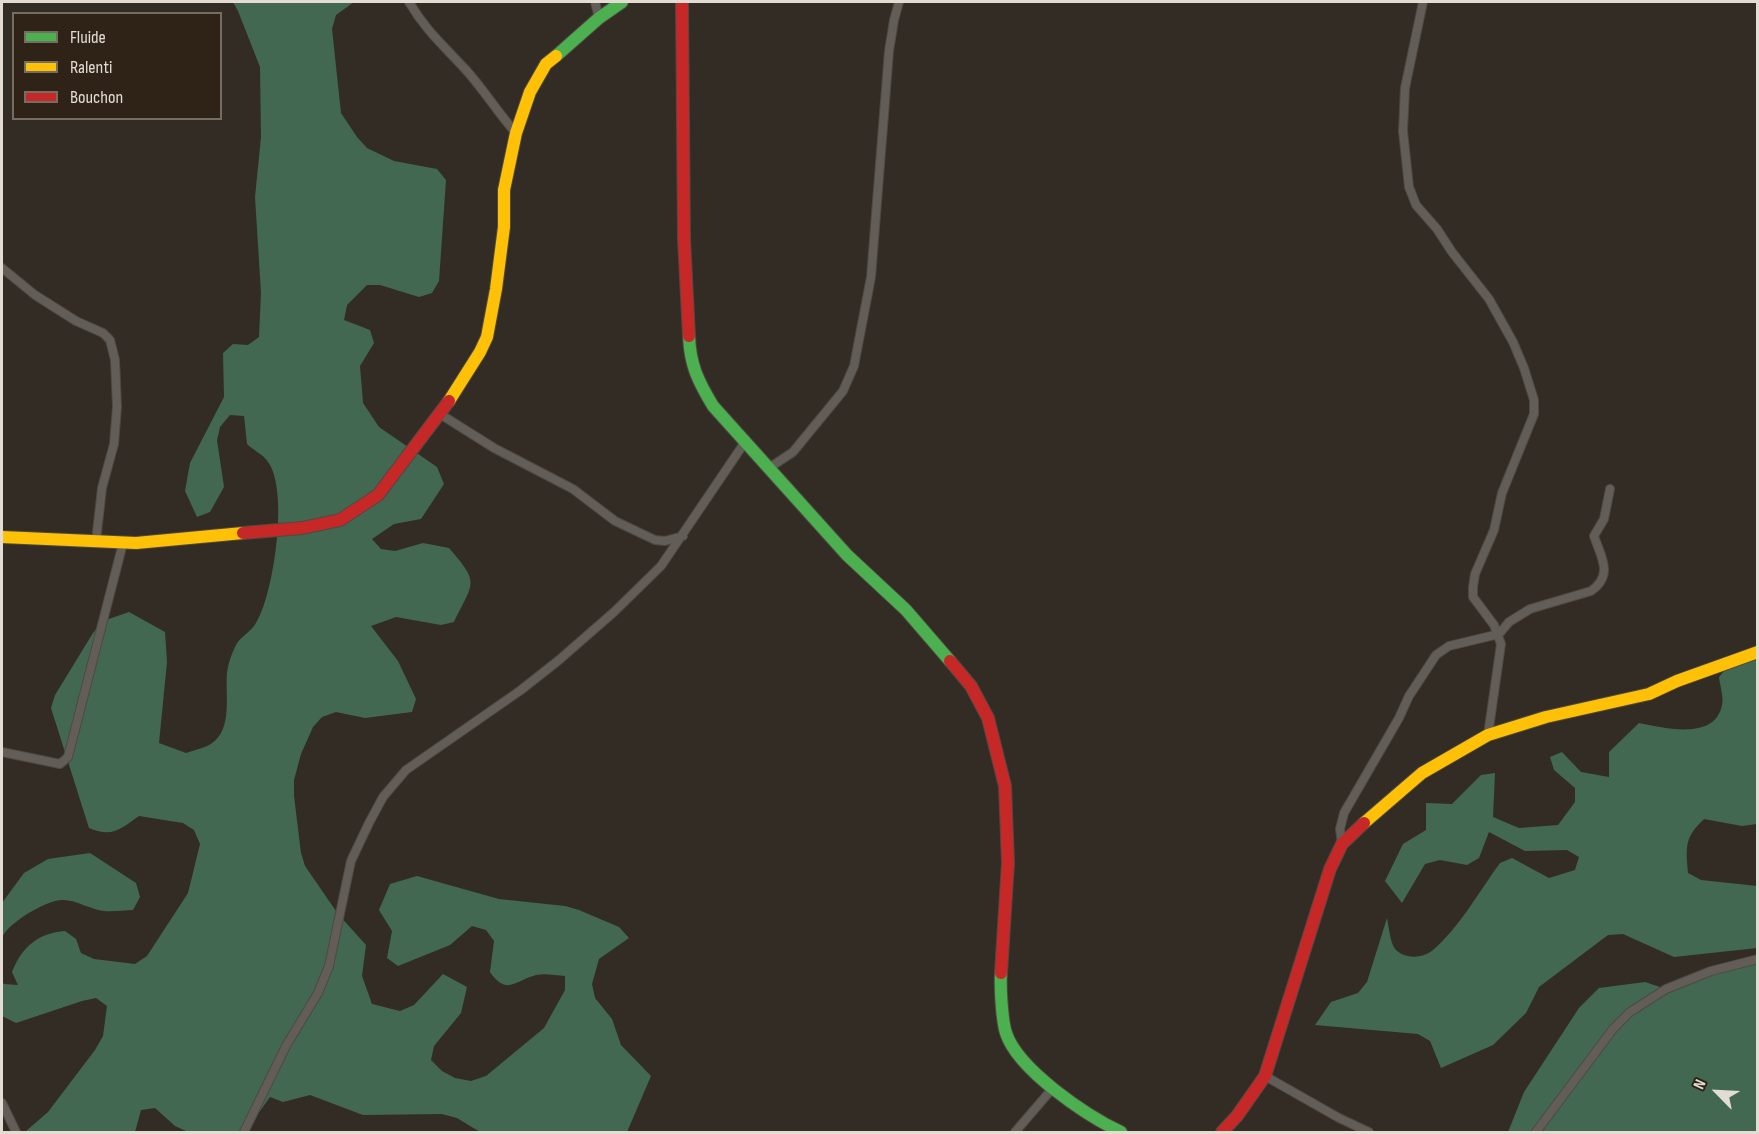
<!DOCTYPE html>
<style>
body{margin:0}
#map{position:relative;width:1759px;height:1134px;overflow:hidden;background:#322c25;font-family:"Sofia Sans Condensed",sans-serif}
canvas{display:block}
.frame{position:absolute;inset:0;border:3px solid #e3dcd3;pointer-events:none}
.legend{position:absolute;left:12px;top:12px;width:210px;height:108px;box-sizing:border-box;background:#2e2316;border:2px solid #766d62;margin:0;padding:8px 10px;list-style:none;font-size:18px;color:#e3dcd3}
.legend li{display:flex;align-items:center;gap:12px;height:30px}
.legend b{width:30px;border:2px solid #766d62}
.north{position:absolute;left:1687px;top:1062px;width:60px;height:60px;-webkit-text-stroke:4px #2e2316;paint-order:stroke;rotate:294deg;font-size:16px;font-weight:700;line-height:24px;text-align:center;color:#e3dcd3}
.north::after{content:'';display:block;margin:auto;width:21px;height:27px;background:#e3dcd3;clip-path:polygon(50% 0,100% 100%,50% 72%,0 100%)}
</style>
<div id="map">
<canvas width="1759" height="1134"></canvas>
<div class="frame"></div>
<ul class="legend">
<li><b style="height:8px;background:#4caf50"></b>Fluide</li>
<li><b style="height:8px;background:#ffc107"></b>Ralenti</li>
<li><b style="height:8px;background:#c62828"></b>Bouchon</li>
</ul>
<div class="north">N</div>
</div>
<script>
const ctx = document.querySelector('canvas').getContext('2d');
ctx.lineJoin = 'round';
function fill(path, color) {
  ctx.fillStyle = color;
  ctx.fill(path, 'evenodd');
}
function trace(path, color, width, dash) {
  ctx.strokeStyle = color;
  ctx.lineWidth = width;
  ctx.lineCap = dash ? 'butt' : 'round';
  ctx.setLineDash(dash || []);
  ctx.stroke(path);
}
const forest = new Path2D(`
 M 233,2 L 354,2 L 336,15 L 332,29 L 341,113 L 357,137 L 367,148 L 394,161 L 437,169 L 446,180 L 439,281 L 432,293 L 419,297 L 380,285 L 367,285 L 347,305 L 344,320 L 370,330 L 374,343 L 360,366 L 363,403 L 379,427 L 437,467 L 444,484 L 421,519 L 394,524 L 372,539 L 381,549 L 395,551 L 423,543 L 449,548 C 480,584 474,581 454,622 L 441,625 L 396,617 L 371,626 L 398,661 L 416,699 L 412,712 L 365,718 L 336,712 L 322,717 L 313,727 L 301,754 L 294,780 L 294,796 L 301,853 L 305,866 L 338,914 L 366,945 L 362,976 L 372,1004 L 400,1011 L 414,1005 L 443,974 L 467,987 L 461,1013 L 434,1046 L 431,1060 L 442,1071 L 455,1078 L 471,1081 L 486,1076 L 544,1028 L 565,990 L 565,976 C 556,975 544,973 536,975 C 514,981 507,996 490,972 L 494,941 L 486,930 L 472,926 L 450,945 L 398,966 L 387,958 L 392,931 L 379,910 L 390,884 L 417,876 L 499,899 L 565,906 L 579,910 L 619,927 L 629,938 L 599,959 L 592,984 L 595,998 L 612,1019 L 621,1045 L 651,1076 L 627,1132 L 480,1132 L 457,1118 L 442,1114 L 363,1115 L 310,1095 L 283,1102 L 270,1097 L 245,1132 L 188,1132 L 175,1126 L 155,1108 L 141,1110 L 135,1132 L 25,1132 L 48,1112 L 95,1050 L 103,1036 L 107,1006 L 96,998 L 82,1001 L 16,1023 L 2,1016 L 2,982 L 4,984 L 18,985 L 12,972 C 22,947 38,933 65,931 L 76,939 L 81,953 L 94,959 L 135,964 L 147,956 L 188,893 L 200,844 L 194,830 L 183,823 L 139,816 C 120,829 113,838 89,828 L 51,708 L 55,695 L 93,633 L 103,621 L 129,612 L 165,632 L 167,662 L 159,743 L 186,753 C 194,750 206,748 212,743 C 233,729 225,694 227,673 C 228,664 231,655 235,647 C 239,637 251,632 256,623 C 274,594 289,490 268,462 C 264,455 253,450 247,444 L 244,416 L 230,415 L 220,427 L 217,440 L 224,487 L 210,512 L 197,517 L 185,491 L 190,463 L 224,397 L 223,353 L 233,344 L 248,345 L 259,337 L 261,293 L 255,197 L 261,137 L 260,67 L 238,11 Z
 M 1757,656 L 1757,824 L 1742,826 L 1704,819 C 1684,838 1686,847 1688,873 L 1701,880 L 1757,886 L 1757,948 L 1674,957 L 1623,934 L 1608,935 L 1539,987 L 1526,1013 L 1493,1045 L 1441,1068 L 1430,1041 L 1418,1034 L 1315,1025 L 1331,1002 L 1358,993 L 1367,982 L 1387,918 C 1389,927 1390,942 1395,949 C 1404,959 1422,959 1433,950 C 1459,928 1480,890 1500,863 L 1512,858 L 1549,878 L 1575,870 L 1579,857 L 1567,850 L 1525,851 L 1489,832 L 1479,858 L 1467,865 L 1440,860 L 1425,864 L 1402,903 L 1385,881 L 1403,844 L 1426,830 L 1426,803 L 1452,804 L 1481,775 L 1495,773 L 1493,817 L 1519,828 L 1558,825 L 1575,802 L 1575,788 L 1554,770 L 1550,757 L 1562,752 L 1581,772 L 1609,777 L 1609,752 L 1639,723 C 1664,728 1715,741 1722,705 C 1724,697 1720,686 1719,677 L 1730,664 Z
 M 90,853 L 136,883 L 140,897 L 133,910 C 124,910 113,912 104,911 C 91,910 77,900 63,900 C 48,899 6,924 2,938 L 2,903 L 24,873 L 48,859 Z
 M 1757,959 L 1757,1132 L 1508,1132 L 1524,1092 L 1579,1008 L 1599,988 L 1645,982 L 1666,989 Z`);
const street = new Path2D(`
 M 409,2 C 426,31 444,46 466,70 C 484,90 498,113 516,133
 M 595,2 L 599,18
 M 1423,2 L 1405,88 L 1403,131 L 1409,187 L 1416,205 L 1437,229 L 1452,252 L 1489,299 L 1513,342 L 1524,368 L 1534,400 L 1534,414 L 1502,493 L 1494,530 L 1475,574 L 1473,587 L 1473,597 L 1494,625 L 1501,644 L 1488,735
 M 2,268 L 35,295 L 76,321 L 103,333 L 110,340 L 115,360 L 117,407 L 114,444 L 102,488 L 96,541
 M 440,414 L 494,448 L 573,489 L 615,521 L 655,540 L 665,541 L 683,536
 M 769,468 L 793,452 L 843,391 L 854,366 L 871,277 L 889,51 L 894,20 L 899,2
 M 2,752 L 60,764 L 68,757 L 123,543
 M 1342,844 L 1340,829 L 1344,813 L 1399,718 L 1409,696 L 1436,655 L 1449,646 L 1499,634 L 1509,622 L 1530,609 L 1591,591 C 1614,575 1601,557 1594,536 L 1604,519 L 1610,489
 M 1265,1076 L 1339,1118 L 1369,1132
 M 2,1103 L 16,1132
 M 244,1132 L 286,1046 L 318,993 L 329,966 L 351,861 L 369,823 L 383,797 L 406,770 L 521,690 L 559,660 L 614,612 L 661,566 L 745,442
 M 1015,1132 L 1052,1089
 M 1536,1132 L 1613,1029 L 1630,1012 L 1666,989 L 1711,971 L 1758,959`);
const fast = new Path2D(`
 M 556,56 L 599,18 L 622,2
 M 689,336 C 690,365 698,381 713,406 L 847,555 L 906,610 L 950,661
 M 1001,973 C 1000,987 1002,1021 1006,1033 C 1018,1070 1087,1116 1121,1132`);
const slow = new Path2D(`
 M 449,401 L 480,352 L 487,337 L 496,289 L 504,227 L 504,190 L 516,133 L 530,92 L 546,64 L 556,56
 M 2,537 L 136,543 L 243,533
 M 1364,823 L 1422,773 L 1488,735 L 1546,717 L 1649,694 L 1677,681 L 1758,652`);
const jam = new Path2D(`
 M 682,2 L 684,239 L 689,336
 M 243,533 L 302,528 L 340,520 L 378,495 L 449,401
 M 950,661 L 971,686 L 988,718 L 1005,786 L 1008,863 L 1001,973
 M 1222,1132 L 1237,1116 L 1265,1076 L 1330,869 L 1342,844 L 1364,823`);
fill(forest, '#426852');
trace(street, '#4e4942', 10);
trace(fast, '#4e4942', 14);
trace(slow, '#4e4942', 14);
trace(jam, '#4e4942', 14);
trace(street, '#635d58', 8);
trace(fast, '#4caf50', 12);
trace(slow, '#ffc107', 12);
trace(jam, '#c62828', 12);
</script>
